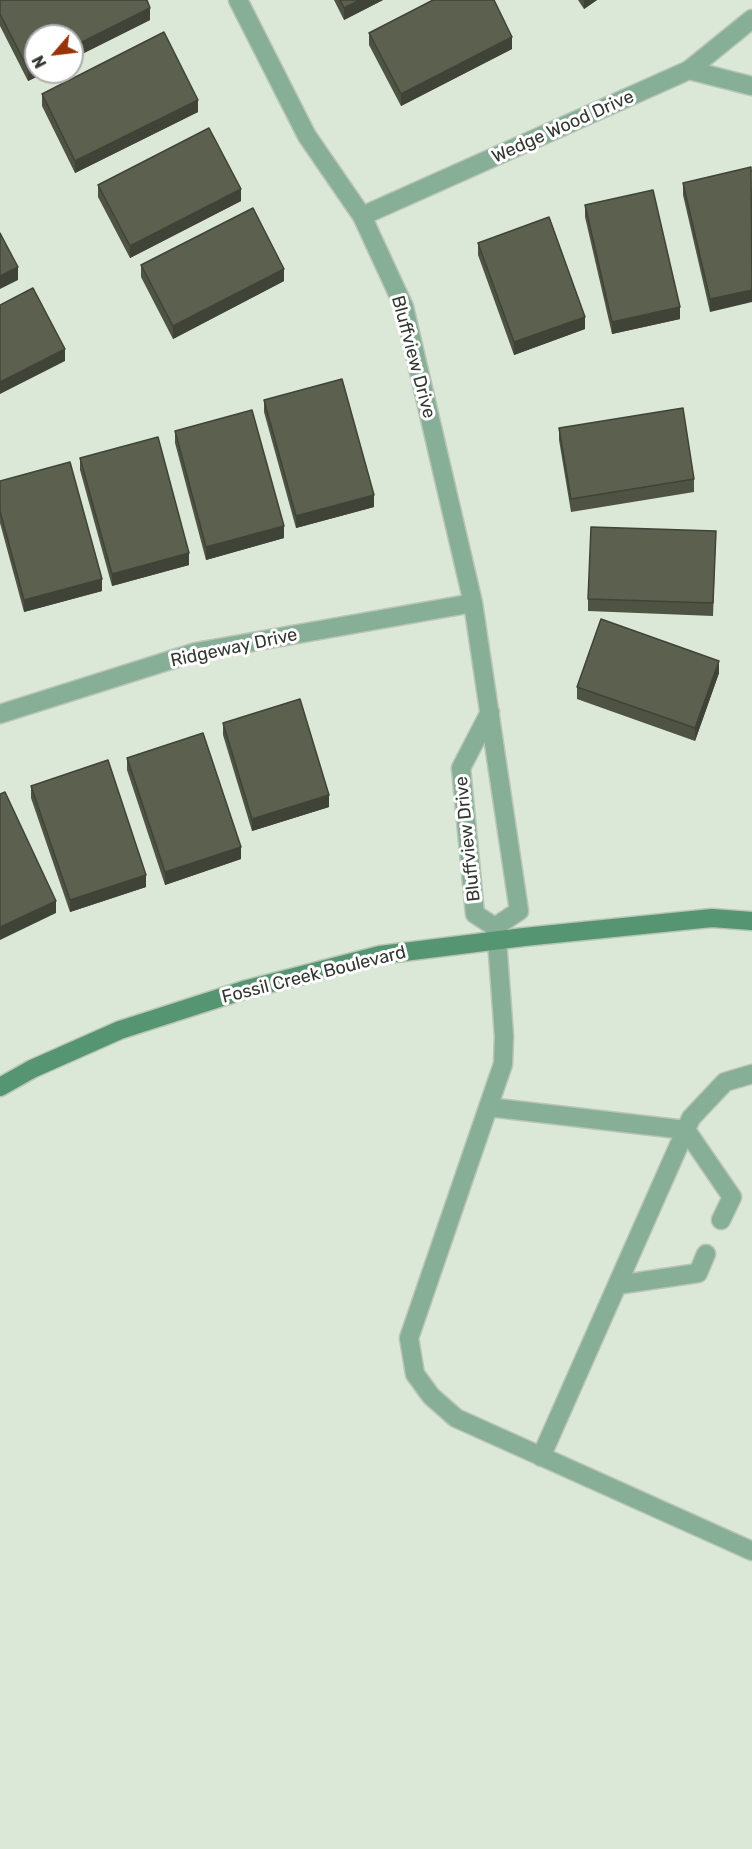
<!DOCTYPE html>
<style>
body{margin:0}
#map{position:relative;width:752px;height:1849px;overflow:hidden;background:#dbe8d7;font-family:Rubik,sans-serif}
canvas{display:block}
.north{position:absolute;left:24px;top:24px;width:60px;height:60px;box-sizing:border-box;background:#fff;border:2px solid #adafad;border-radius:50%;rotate:242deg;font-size:16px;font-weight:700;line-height:24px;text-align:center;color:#323831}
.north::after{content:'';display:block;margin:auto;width:21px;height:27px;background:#983209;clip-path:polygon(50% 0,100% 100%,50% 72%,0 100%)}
</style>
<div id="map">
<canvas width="752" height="1849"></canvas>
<div class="north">N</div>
</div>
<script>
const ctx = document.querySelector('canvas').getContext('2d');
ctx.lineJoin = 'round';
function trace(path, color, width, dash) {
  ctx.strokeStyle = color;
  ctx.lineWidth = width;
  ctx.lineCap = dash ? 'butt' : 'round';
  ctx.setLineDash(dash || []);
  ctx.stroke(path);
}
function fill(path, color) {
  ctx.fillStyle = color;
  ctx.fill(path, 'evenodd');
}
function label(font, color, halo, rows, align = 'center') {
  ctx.font = font + ' Rubik,sans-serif';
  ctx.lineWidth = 6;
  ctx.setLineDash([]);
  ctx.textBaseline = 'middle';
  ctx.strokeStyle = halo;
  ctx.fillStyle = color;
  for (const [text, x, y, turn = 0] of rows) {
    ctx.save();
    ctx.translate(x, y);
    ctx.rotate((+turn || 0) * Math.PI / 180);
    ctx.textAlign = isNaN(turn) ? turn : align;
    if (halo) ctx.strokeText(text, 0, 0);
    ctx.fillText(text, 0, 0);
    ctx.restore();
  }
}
const lane = new Path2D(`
 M 689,70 L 752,86
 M 497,940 L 504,1036 L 503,1064 L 409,1338 L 415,1374 L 431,1396 L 456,1418 L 752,1551
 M 488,1107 L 686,1130 L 732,1197 L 721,1220
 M 617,1285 L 698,1273 L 706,1254
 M 541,1457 L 691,1118 L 725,1082 L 752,1074`);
const street = new Path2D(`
 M 238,0 L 307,136 L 362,216 L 404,307 L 473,603 L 519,911 L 495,927
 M 362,216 L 689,70 L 752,19
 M 490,712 L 461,768 L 475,914 L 495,927 L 496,938
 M 0,714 L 196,652 L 473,603`);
const secondary = new Path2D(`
 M 0,1087 L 32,1069 L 120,1030 L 244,990 L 380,955 L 524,937 L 712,918 L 752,921`);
const wall = new Path2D(`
 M 0,0 L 150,20 L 72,59 L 72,36 L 36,72 L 47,72 L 28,81 L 0,26 Z
 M 334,0 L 383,0 L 344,20 Z
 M 578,0 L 597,0 L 584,9 Z
 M 369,33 L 512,49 L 401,106 L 369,45 Z
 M 42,94 L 198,112 L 75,173 L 42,106 Z
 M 752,170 L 710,312 L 683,195 L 683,183 Z
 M 98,185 L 241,201 L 130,258 L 98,197 Z
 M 585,205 L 680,319 L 612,334 L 585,217 Z
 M 478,243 L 585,329 L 514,355 L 478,255 Z
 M 141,265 L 284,281 L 173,339 L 141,277 Z
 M 264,400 L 374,507 L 296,528 L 264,412 Z
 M 559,428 L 694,479 L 694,492 L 571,512 L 559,440 Z
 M 175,431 L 284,538 L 206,560 L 175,443 Z
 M 80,458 L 189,565 L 112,586 L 80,470 Z
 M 0,481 L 102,591 L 24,612 L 0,523 Z
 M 716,531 L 713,616 L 588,611 L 588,599 Z
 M 719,673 L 695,741 L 577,699 L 577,687 Z
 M 223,723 L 329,807 L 252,831 L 223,735 Z
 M 127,758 L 241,859 L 165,885 L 127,770 Z
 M 31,786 L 146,887 L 70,912 L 31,798 Z`);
const shadedWall = new Path2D(`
 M 360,0 L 383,0 L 344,20 L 344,8 Z
 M 584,0 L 597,0 L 584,9 Z
 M 150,8 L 150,20 L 72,59 L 72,47 Z
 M 512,37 L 512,49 L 401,106 L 401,94 Z
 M 36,65 L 36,72 L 47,72 L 28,81 L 28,69 Z
 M 198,100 L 198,112 L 75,173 L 75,161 Z
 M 241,189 L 241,201 L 130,258 L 130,246 Z
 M 18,267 L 18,280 L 0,289 L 0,276 Z
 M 284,269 L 284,281 L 173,339 L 173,326 Z
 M 752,290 L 752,302 L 710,312 L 710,299 Z
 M 680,307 L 680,319 L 612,334 L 612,322 Z
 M 585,317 L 585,329 L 514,355 L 514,342 Z
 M 65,349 L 65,361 L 0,394 L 0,382 Z
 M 374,495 L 374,507 L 296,528 L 296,516 Z
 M 284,526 L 284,538 L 206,560 L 206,547 Z
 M 189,553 L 189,565 L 112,586 L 112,574 Z
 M 102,579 L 102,591 L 24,612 L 24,600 Z
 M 719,661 L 719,673 L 695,741 L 695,728 Z
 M 329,795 L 329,807 L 252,831 L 252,819 Z
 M 241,847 L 241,859 L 165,885 L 165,872 Z
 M 146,875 L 146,887 L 70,912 L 70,900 Z
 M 56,901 L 56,913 L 0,940 L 0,927 Z`);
const building = new Path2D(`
 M 0,0 L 147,0 L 150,8 L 72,47 L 72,36 L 36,36 L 36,65 L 28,69 L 0,14 Z
 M 340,0 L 360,0 L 344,8 Z
 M 433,0 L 494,0 L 512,37 L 401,94 L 369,33 Z
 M 164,32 L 198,100 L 75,161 L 42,94 Z
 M 209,128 L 241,189 L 130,246 L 98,185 Z
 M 751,167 L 752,290 L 710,299 L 683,183 Z
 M 653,190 L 680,307 L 612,322 L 585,205 Z
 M 253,208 L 284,269 L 173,326 L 141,265 Z
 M 549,217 L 585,317 L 514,342 L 478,243 Z
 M 0,233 L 18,267 L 0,276 Z
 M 33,288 L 65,349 L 0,382 L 0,305 Z
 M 342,379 L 374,495 L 296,516 L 264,400 Z
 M 683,408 L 694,479 L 571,499 L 559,428 Z
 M 252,410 L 284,526 L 206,547 L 175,431 Z
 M 158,437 L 189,553 L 112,574 L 80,458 Z
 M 70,462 L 102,579 L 24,600 L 0,511 L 0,481 Z
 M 591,527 L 716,531 L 713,603 L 588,599 Z
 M 601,619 L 719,661 L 695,728 L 577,687 Z
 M 300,699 L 329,795 L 252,819 L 223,723 Z
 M 203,733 L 241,847 L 165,872 L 127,758 Z
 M 108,760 L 146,875 L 70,900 L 31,786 Z
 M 5,792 L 56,901 L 0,927 L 0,794 Z`);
const streetNames = [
 ["Wedge Wood Drive",563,127,-24],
 ["Bluffview Drive",413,357,75],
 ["Ridgeway Drive",234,648,-12],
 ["Bluffview Drive",468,839,-96],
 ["Fossil Creek Boulevard",314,975,-14]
];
trace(lane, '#b9c5b6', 21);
trace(street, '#b9c5b6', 21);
trace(secondary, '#b9c5b6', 21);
trace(lane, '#87af97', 18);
trace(street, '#87af97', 18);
trace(secondary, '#559571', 18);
fill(wall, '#4f5344');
fill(shadedWall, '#404337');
fill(building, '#5c604f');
trace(building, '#404337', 1.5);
label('18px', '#323831', '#fff', streetNames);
</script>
